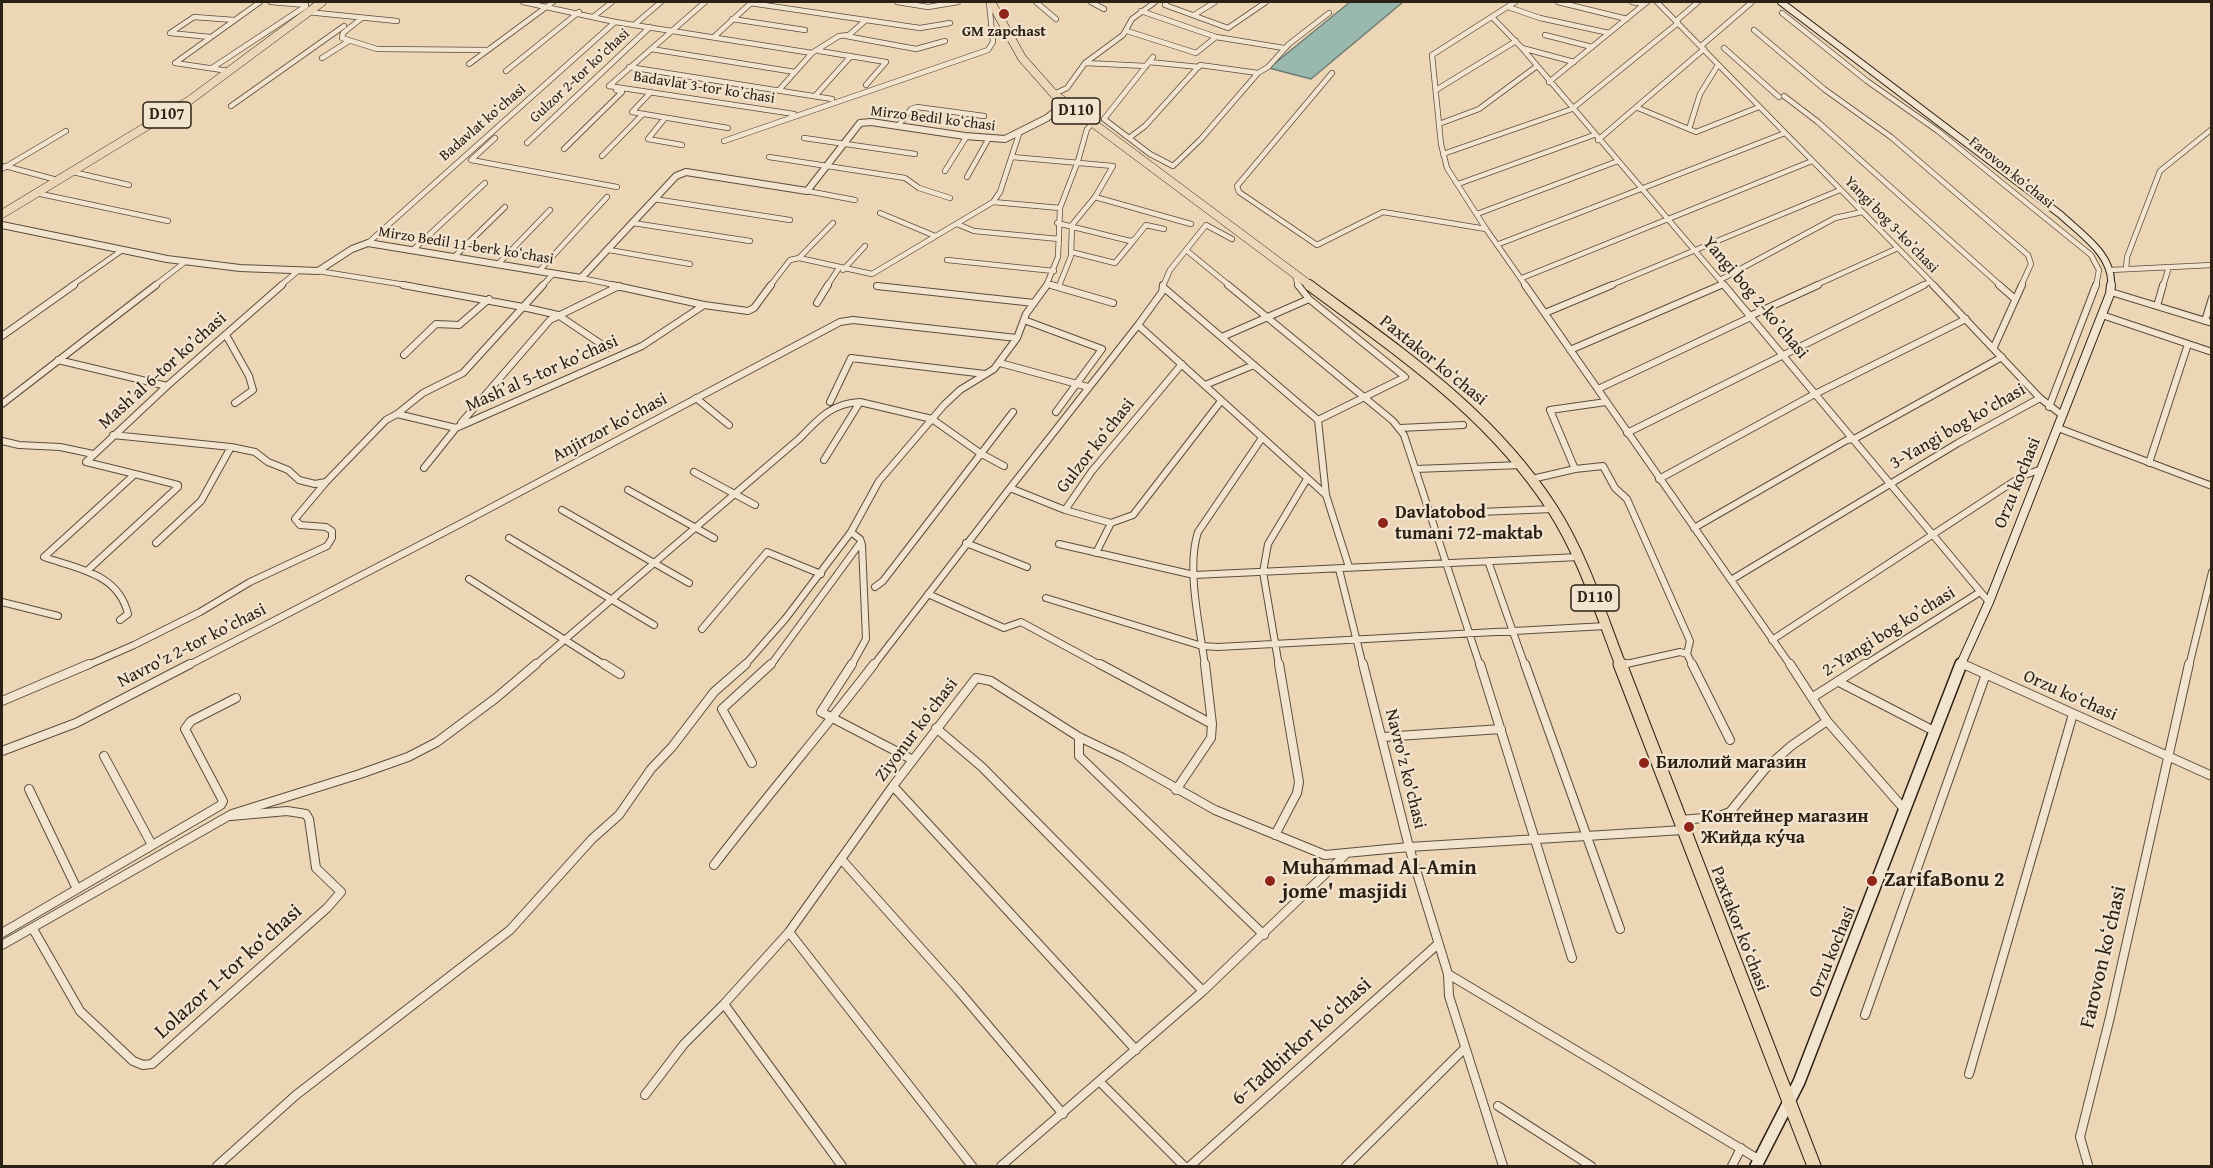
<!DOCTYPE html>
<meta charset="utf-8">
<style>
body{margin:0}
#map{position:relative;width:2213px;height:1168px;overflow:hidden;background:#ecd6b6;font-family:"Gentium Book Plus",serif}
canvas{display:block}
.frame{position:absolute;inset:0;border:3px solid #2a2014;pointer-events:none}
</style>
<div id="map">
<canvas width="2213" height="1168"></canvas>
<div class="frame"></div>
</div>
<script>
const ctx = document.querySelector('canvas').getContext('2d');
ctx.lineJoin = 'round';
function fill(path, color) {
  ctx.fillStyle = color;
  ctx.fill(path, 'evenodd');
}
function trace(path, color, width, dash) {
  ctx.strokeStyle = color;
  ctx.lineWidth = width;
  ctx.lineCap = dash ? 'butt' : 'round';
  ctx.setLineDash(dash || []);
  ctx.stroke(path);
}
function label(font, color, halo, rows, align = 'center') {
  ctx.font = font + ' "Gentium Book Plus",serif';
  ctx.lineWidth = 4.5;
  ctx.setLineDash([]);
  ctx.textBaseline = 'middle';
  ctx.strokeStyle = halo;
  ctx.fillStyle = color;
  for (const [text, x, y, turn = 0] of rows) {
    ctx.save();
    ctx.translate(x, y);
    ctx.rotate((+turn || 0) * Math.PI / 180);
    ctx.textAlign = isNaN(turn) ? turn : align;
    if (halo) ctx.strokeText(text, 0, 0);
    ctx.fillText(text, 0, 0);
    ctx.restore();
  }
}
const water = new Path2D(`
 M 1350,2 L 1403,2 L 1311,79 L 1269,68 Z`);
const minorFar2 = new Path2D(`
 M 271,2 L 306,5
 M 523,2 L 615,22 L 812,53
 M 897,2 L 928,7 L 958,2
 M 1036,2 L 1056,19
 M 1091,2 L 1104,9
 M 1166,2 L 1165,5 L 1228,28 L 1266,2
 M 1558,2 L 1627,19
 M 1632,2 L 1643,4
 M 1657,2 L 1935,286
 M 750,3 L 920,28 L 950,23
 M 1508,7 L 1540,18 L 1609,33
 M 307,12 L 397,21
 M 1782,13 L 1867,81 L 1938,131 L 2091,255 L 2099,270 L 2096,286
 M 1194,15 L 1215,2
 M 593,17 L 612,2
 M 1492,17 L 1522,48 L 1725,286
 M 362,18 L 343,33 L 342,38 L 377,49 L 487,50
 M 732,19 L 805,30
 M 1676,21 L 1698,2
 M 634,25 L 661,2
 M 1754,30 L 1824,89 L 1891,137 L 2028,255 L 2031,264 L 2021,286
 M 1127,31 L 1196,53 L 1216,37 L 1141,11
 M 1545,35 L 1592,47
 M 715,36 L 752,2
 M 846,36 L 916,49 L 945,41
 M 210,37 L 170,33 L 194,17 L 234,20
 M 1216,37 L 1284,48
 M 1701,46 L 1752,2
 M 1522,48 L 1574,62
 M 1724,48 L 1779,97
 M 651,49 L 795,72
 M 819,51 L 886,62 L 866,85
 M 322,58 L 349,41
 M 1149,62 L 1199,67
 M 1085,63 L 1146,66
 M 469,64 L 553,2
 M 629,67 L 832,99
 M 212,68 L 306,6
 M 229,71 L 175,63 L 260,2
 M 506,71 L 579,12
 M 1258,73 L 1268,67 L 1289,44 L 1329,13
 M 1332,73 L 1237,186 L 1239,192 L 1317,245 L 1383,212 L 1486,229 L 1447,168 L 1441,144 L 1432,55 L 1515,2
 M 1549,82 L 1647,2
 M 609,86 L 794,114
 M 609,86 L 705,2
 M 779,90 L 812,53 L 839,36 L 849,35 L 866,20
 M 1436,90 L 1516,41
 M 651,92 L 632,112 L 728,128
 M 1054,94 L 1067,88 L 1085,63 L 1123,35 L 1132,19 L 1155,2
 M 815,96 L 851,56
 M 1784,96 L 1818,122 L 2001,286
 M 231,106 L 344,26
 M 1638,108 L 1696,132 L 1759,107
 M 665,118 L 648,139 L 682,145
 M 1439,124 L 1479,109 L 1537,66
 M 898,126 L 911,109 L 917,107 L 984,116
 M 1689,129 L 1700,94 L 1718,65
 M 495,138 L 471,160 L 617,187
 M 804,138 L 915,154
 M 1129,138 L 1145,126 L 1200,65 L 1258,73 L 1201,139 L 1173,166 L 1150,154 L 1104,119 L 1153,57
 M 1598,140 L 1704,49
 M 724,141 L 988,50 L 993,42 L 989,2
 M 527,143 L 650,27
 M 564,149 L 622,92 L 616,90
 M 1443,154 L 1572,109 L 1678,23
 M 602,156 L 642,115
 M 769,157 L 905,178 L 919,188 L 950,198
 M 1012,157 L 1113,166 L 1095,197 L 1072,225 L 1071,256 L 1059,286
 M 5,166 L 57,180
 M 2,169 L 66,131
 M 945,171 L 967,136
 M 73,172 L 129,185
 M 967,177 L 989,138
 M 1458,184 L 1594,135
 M 807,191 L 855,200
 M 36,193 L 168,221
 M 1095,197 L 1191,224
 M 654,199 L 790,220
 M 993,202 L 1060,208
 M 880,213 L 935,236
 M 1477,214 L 1618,161
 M 633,223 L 750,241
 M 1057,223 L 1130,241 L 1134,240 L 1146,225 L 1164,229
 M 957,224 L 974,231 L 1059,239
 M 1486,229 L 1526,286
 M 368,243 L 615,22
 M 1499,244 L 1785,133
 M 414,249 L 485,183
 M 609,250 L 690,264
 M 1186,250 L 1230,286
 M 1071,252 L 1115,263 L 1134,240
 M 455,256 L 505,207
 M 799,258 L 872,274 L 993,202 L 1000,192 L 1019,134
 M 947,260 L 1054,271
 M 498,264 L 550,210
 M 2126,269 L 2127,257 L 2160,171 L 2212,129
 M 843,270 L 865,246
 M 2110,270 L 2212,265
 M 318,271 L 412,286
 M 539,271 L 607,197
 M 1295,275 L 1298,286
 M 581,278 L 619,286
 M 1522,278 L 1812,161
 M 1720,280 L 1835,218 L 1862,212
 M 1048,284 L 1056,286
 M 71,286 L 121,251
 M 154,286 L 185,262
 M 280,286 L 299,270
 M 542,286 L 553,274
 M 770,286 L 790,260 L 799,258 L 833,223
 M 827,286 L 839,268
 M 877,286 L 880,286
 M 1046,286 L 1058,257 L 1060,208 L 1078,161 L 1087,129 L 1093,123
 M 1163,286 L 1170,270 L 1206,225 L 1232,239
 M 1609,286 L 1840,190
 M 1717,286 L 1723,284
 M 1814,286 L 1898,248
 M 1921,286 L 1930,282
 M 2163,286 L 2169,267`);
const minorFar1 = new Path2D(`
 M 403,285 L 523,307 L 463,373 L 423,393 L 397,414 L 456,428 L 642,346 L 704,305
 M 543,285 L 523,307 L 558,315 L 607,348
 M 612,285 L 704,305 L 748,311 L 754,308 L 771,285
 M 1051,285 L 1113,303
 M 1163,285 L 1162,292 L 1138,325 L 1326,495
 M 1228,285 L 1393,421 L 1404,435 L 1480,666
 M 1298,285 L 1309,299 L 1405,377 L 1318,420
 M 1525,285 L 1791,666
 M 1724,285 L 1989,602
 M 1933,285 L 2040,398 L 2062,415
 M 1999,285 L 2015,299
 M 877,286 L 1034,303
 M 1163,287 L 1318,420
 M 2111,292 L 2212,323
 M 817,303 L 828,285
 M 2157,306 L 2163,285
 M 1545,313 L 1612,285
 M 2102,315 L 2212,352
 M 1750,316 L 1818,285
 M 1024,320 L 1102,349 L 1056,412
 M 2205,321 L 2212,298
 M 226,335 L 249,376 L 253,390 L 235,403
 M 2,336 L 74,285
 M 1222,337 L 1309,299
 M 1994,347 L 2022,285
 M 1570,350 L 1721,285
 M 404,355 L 436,324 L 459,325 L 489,299
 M 58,360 L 167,386
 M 1000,363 L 1088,387
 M 1205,385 L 1254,365
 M 1598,389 L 1751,317
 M 696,398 L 729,425
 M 830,402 L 851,358 L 985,374
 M 2,404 L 156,285
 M 2049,407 L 2096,285
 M 1318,420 L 1326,495 L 1349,567
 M 461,423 L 550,320 L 619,286
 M 1400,428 L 1463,425
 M 2058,428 L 2212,486
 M 1627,433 L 1924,285
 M 113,435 L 231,447 L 201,501 L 156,543
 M 2,441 L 19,445 L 60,447 L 93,454
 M 231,447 L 255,452 L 268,462 L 288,470 L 299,480 L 315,484 L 326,482 L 386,420 L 397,414
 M 824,460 L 860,402 L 932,419 L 980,453 L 1004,466
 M 2149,463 L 2188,344
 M 424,468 L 456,428
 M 1415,469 L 1522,465
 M 1575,469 L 1603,466 L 1615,488 L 1627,499 L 1690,641 L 1687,654
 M 694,472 L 755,505
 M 1532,479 L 1575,469 L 1550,410 L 1606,402
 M 1659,479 L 1811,396 L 1966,319
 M 1010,488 L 1138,325
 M 628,490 L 714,538
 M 562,510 L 689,583
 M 1430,514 L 1553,509
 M 1111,523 L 1065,510 L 1092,471 L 1182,364
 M 1694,528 L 1847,440 L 1854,439 L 2002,357
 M 851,532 L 860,539 L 862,545 L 866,639 L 851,666
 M 509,538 L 654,625
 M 966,543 L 1027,567
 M 1059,544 L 1194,575 L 1579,557
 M 1096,553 L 1111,523 L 1133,515 L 1221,401
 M 1488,561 L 1525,666
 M 89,569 L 178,487 L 178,485 L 135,474
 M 1339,569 L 1363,666
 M 469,579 L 606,666
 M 1731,580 L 1958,443 L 2040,398
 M 875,587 L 883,581 L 1013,412
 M 928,594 L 1004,628 L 1021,622 L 1102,666
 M 1046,598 L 1202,646 L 1218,647 L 1606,626
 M 2,602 L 58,616
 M 120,620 L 128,614 C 118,573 78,569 44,557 L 135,474 L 86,462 L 167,386 L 282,285
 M 702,629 L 767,552 L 821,574
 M 1772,640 L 2022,476 L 2042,469
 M 1961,663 L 1967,666
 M 1622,665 L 1680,652 L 1687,654 L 1693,666
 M 86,666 L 134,645 L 200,612 L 250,582 L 327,546 L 332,538 L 332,531 L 326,527 L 300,525 L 295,519 L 326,482
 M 187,666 L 460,524 L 840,322 L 853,320 L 1017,338
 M 534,666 L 800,438 C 818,419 832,403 860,402
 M 744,666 L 786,618 L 851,532 L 879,481 L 944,405 L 960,390 L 994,369 L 1017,338 L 1026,314 L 1047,285
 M 770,666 L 861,542
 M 873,666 L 1010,488 L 1065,510
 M 1205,666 C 1200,627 1186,568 1198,532 L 1262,438
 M 1279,666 L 1263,572 L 1268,544 L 1307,479
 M 1863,666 L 1980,592
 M 2189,666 L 2212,572`);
const minor = new Path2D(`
 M 604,664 L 620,674
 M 852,664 L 821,712 L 913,760
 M 1100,664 L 1212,724
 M 1363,664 L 1409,847 L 1448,974 L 1449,996 L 1503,1166
 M 1480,664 L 1572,958
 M 1525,664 L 1620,929
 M 1692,664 L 1730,740
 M 1790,664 L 1827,721 L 1905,810
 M 1963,664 L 2212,776
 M 1622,665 L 1626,664
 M 1839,682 L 1936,732
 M 1813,697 L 1865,664
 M 2,701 L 89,664
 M 936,728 L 982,767 L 1203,991
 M 1079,737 L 1079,756 L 1264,935
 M 1383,737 L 1501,729
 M 2,751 L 76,723 L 190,664
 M 104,756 L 152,845
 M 752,763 L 722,709 L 771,664
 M 893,786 L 1136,1050
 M 29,789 L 77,889
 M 1176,790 L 1211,738 L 1212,724 L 1205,664
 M 1679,820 L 1717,817 L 1730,812 L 1765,769 L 1791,746 L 1827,721
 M 1275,835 L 1297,793 L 1299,782 L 1279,664
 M 842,860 L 958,990 L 1063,1114
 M 714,865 C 766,797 822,732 874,664
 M 33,929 L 80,1011 L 133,1061 L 143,1065 L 152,1064 L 327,908 L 341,892 L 316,868 L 309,819 L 306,814 L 287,811 L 231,816
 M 789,932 L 972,1166
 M 2,933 L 221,805 L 223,801 L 185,729 L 191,721 L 236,698
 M 2,945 L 232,814 L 360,774 L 408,757 L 437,742 L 496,698 L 536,664
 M 1448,974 L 1758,1159
 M 724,1004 L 842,1166
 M 1865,1015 L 1986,674
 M 1969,1074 L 2073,714
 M 1100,1082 L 1184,1166
 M 645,1095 L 684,1044 L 724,1004 L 789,932 L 893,786 L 976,678 L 991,681 L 1079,737 L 1123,758 L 1215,810 L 1325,855 L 1409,847 L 1683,830
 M 1498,1106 L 1591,1166
 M 2088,1165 L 2080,1137 L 2110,1017 L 2189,664
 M 217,1166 L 296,1095 L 510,930 L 592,839 L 619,815 L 651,769 L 672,747 L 714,692 L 746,664
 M 1001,1166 L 1203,991 L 1346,854
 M 1190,1166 L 1438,944
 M 1346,1166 L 1465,1048
 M 1732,1166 L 1741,1148`);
const tertiary = new Path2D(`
 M 2,225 L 167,259 L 240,268 L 318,271 L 352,249 L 368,243 L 581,278 L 676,176 L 686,172 L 807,191 L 860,123 L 871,122 L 965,136 L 1005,139 L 1047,118 L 1065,103`);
const secondaryFar2 = new Path2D(`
 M 1781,2 L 2061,215 C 2081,234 2114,255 2111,286`);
const secondaryFar1 = new Path2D(`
 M 1960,666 L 1989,602 L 2110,294 L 2111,285`);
const secondary = new Path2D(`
 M 1756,1166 L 1799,1082 L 1961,664`);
const primaryFar2 = new Path2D(`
 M 991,2 L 1022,58 L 1054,94 L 1311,286
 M 2,214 L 190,100 L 322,2`);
const primaryFar1 = new Path2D(`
 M 1309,285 C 1399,352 1490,412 1552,508 C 1583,556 1600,612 1621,666`);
const primary = new Path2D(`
 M 1620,664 L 1814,1166`);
const markers = [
 [1004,14,6,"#8f2418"],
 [1383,523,6,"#8f2418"],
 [1644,763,6,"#8f2418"],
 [1689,827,6,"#8f2418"],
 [1270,881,6,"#8f2418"],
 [1872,881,6,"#8f2418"]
];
const farPoinames = [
 ["GM zapchast",1004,32]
];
const farStreetnames = [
 ["Gulzor 2-tor koʼchasi",580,76,-43],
 ["Badavlat 3-tor koʼchasi",704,88,9],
 ["Mirzo Bedil koʻchasi",933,119,7],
 ["Badavlat koʻchasi",483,123,-41],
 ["Farovon koʻchasi",2011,173,39],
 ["Yangi bog 3-koʼchasi",1891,225,46],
 ["Mirzo Bedil 11-berk koʻchasi",466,246,9]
];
const shields = [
 [1076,111,48],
 [167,115,48],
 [1595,598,48]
];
const shieldNames = [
 ["D110",1076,111],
 ["D107",167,115],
 ["D110",1595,598]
];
const streetNames = [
 ["Yangi bog 2-koʼchasi",1755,298,50],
 ["Paxtakor koʻchasi",1433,361,39],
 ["Mashʼal 6-tor koʼchasi",163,371,-42],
 ["Mashʼal 5-tor koʼchasi",542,374,-24],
 ["3-Yangi bog koʼchasi",1958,427,-30],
 ["Anjirzor koʻchasi",610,428,-28],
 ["Gulzor koʻchasi",1096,446,-52],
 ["Orzu kochasi",2018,483,-68],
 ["2-Yangi bog koʼchasi",1889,632,-32],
 ["Navro'z 2-tor koʼchasi",192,646,-27],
 ["Orzu koʻchasi",2070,696,24],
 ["Ziyonur koʻchasi",917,730,-53],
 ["Navro'z ko'chasi",1405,769,76],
 ["Paxtakor koʻchasi",1739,929,69],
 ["Orzu kochasi",1833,952,-68]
];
const poiNames = [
 ["Davlatobod",1395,513],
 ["tumani 72-maktab",1395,534],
 ["Билолий магазин",1656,763],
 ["Контейнер магазин",1701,817],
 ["Жийда ку́ча",1701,838]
];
const nearPoinames = [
 ["Muhammad Al-Amin",1282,869],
 ["jome' masjidi",1282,893],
 ["ZarifaBonu 2",1884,881]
];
const nearStreetnames = [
 ["Farovon koʻchasi",2104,957,-77],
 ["Lolazor 1-tor ko‘chasi",229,972,-42],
 ["6-Tadbirkor koʻchasi",1302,1042,-42]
];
fill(water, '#99b9af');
trace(water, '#6d7c71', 1.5);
trace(minorFar2, '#5a4e3c', 6);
trace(minorFar1, '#5a4e3c', 8);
trace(minor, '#5a4e3c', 10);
trace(tertiary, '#5a4e3c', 8);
trace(secondaryFar2, '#2a2014', 8);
trace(secondaryFar1, '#2a2014', 10);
trace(secondary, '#2a2014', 14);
trace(primaryFar2, '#2a2014', 9);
trace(primaryFar1, '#2a2014', 12);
trace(primary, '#2a2014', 15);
trace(minorFar2, '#f3e4d0', 4.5);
trace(minorFar1, '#f3e4d0', 6);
trace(minor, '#f3e4d0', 8);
trace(tertiary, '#f3e4d0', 6);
trace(secondaryFar2, '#f3e4d0', 6);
trace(secondaryFar1, '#f3e4d0', 8);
trace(secondary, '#f3e4d0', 11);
trace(primaryFar2, '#ecd6b6', 8);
trace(primaryFar1, '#ecd6b6', 10);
trace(primary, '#ecd6b6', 13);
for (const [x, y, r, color] of markers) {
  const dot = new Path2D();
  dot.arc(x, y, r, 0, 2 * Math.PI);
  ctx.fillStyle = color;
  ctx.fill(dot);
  trace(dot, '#f3e4d0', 2);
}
label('bold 15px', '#2a2014', '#f3e4d0', farPoinames);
label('15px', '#2a2014', '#f3e4d0', farStreetnames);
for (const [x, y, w] of shields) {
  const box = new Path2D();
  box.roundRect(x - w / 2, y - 13, w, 26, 4.5);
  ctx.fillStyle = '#f3e4d0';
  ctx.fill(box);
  trace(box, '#2a2014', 1.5);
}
label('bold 16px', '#2a2014', null, shieldNames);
label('18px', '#2a2014', '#f3e4d0', streetNames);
label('bold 18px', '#2a2014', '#f3e4d0', poiNames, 'left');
label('bold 21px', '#2a2014', '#f3e4d0', nearPoinames, 'left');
label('21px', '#2a2014', '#f3e4d0', nearStreetnames);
</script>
